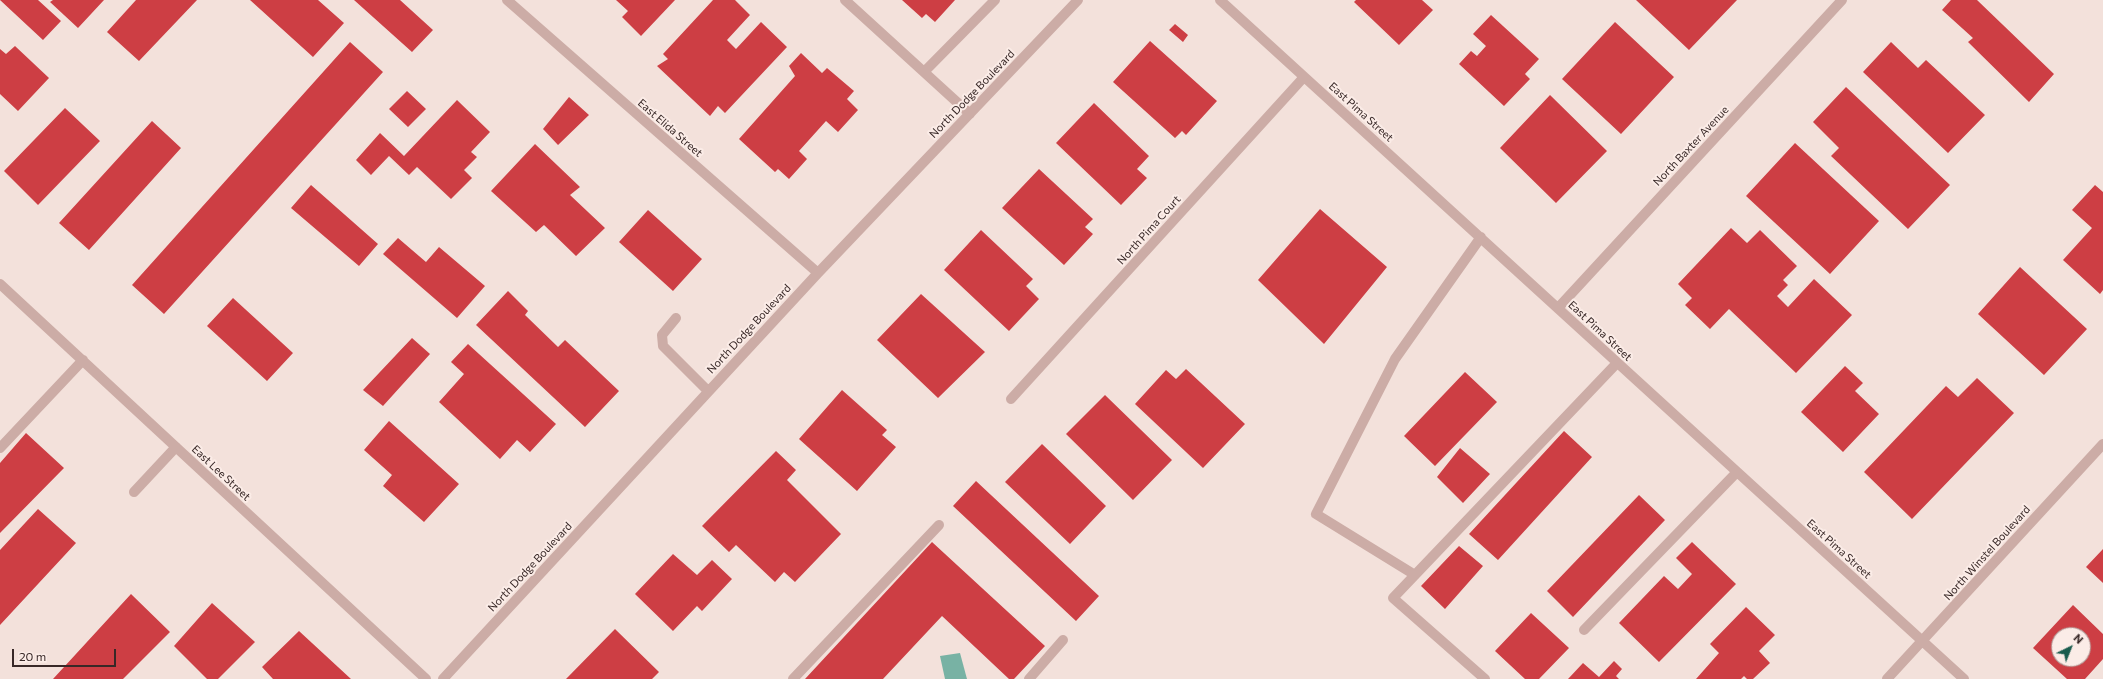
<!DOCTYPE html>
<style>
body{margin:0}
#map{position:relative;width:2103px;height:679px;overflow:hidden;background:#f3e1db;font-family:Commissioner,sans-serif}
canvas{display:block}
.north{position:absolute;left:2051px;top:627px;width:40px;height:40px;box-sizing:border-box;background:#fbece7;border:1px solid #ad9e9a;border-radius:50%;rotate:43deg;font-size:11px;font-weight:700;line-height:16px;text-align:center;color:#382827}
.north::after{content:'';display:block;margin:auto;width:14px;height:18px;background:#1a5c4e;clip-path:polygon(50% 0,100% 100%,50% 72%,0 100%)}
.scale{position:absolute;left:12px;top:649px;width:104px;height:18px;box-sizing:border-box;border:2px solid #382827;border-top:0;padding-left:5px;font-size:12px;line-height:14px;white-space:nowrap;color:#382827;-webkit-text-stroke:3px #fbece7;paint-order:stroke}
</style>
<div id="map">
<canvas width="2103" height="679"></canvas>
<div class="north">N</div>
<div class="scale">20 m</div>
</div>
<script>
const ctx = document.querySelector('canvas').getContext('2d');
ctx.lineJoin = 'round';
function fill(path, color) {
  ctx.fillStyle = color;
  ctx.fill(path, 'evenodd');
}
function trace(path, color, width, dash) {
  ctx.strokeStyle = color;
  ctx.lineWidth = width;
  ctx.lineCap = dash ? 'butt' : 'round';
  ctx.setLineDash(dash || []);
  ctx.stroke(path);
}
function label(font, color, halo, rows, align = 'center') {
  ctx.font = font + ' Commissioner,sans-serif';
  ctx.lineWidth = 4;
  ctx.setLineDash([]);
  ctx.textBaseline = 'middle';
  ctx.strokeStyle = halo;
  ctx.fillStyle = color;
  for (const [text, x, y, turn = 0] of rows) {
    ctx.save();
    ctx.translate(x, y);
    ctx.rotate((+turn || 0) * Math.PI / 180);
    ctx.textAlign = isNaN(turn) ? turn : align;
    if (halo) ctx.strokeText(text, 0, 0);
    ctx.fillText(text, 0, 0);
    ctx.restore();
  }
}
const water = new Path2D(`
 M 960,653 L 967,679 L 945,679 L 940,656 Z`);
const building = new Path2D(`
 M 0,0 L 38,0 L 61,21 L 43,40 Z
 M 53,0 L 104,0 L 78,28 L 50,2 Z
 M 136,0 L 197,0 L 139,61 L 107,32 Z
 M 250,0 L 318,0 L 344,23 L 313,57 Z
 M 354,0 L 400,0 L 433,30 L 412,52 Z
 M 616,0 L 675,0 L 641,36 L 622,17 L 628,11 Z
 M 713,0 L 735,0 L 750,15 L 727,40 L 736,49 L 761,22 L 787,47 L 725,113 L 718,106 L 710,116 L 657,66 L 668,59 L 663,54 Z
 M 902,0 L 955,0 L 935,22 L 926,14 L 922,18 Z
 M 1356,0 L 1422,0 L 1433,10 L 1399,45 L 1354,2 Z
 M 1636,0 L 1737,0 L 1689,50 Z
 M 1951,0 L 1977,0 L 2054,74 L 2029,102 L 1968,42 L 1973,38 L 1942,10 Z
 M 1491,15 L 1539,59 L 1525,74 L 1530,79 L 1504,106 L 1459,64 L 1471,51 L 1477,56 L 1486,46 L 1473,34 Z
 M 1615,22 L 1674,77 L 1621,134 L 1562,79 Z
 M 1175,24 L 1188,35 L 1183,42 L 1169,30 Z
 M 1150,41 L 1217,101 L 1186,135 L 1182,131 L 1175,138 L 1113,82 Z
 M 350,42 L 383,72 L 164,314 L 132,285 Z
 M 1891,42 L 1918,68 L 1926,60 L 1985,115 L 1948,153 L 1863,72 Z
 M 15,46 L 49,78 L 18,111 L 0,94 L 0,49 L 6,54 Z
 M 801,53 L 822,73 L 827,68 L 854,91 L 847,99 L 858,110 L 838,132 L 826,121 L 799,151 L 807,159 L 789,179 L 778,169 L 775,172 L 739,139 L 795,76 L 789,66 Z
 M 1846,87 L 1950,185 L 1908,229 L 1831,156 L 1839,148 L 1813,122 Z
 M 407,91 L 426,109 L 408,127 L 389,109 Z
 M 1550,95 L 1607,151 L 1556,203 L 1500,148 Z
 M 569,97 L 589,115 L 558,145 L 543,129 Z
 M 457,100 L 490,132 L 471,152 L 477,157 L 464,170 L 472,178 L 451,199 L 417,167 L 409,175 L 389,156 L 371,175 L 356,160 L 380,133 L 404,156 Z
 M 1094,103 L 1149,156 L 1137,169 L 1147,178 L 1121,205 L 1056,143 Z
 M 65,108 L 100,141 L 38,205 L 4,171 Z
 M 152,121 L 181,148 L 89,250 L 59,223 Z
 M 1795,143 L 1879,221 L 1830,274 L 1746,196 Z
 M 535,144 L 580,187 L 570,195 L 605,228 L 576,256 L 544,225 L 536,232 L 491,191 Z
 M 1039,169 L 1093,219 L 1085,227 L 1093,234 L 1064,265 L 1002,208 Z
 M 311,185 L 378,244 L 359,266 L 291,208 Z
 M 2095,185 L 2103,192 L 2103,290 L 2100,294 L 2063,260 L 2092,228 L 2072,210 Z
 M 1320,209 L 1387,267 L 1324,344 L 1258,280 Z
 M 648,210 L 702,259 L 673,291 L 619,242 Z
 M 1731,228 L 1747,243 L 1760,230 L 1797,266 L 1783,280 L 1788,285 L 1777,296 L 1788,307 L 1814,279 L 1852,315 L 1796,373 L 1729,309 L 1710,329 L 1685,305 L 1692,298 L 1678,284 Z
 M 981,230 L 1033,279 L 1026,286 L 1039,299 L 1009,331 L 944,270 Z
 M 398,238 L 426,262 L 439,247 L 485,286 L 457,318 L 383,254 Z
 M 2020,267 L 2087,329 L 2044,375 L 1978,314 Z
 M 508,291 L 528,311 L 525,315 L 558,347 L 565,340 L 619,391 L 585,427 L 476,325 Z
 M 921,294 L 985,352 L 938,398 L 877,340 Z
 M 233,298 L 293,353 L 267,381 L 207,326 Z
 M 412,338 L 430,354 L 383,406 L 363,390 Z
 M 468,344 L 556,424 L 530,452 L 517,440 L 500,459 L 439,402 L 464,374 L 451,362 Z
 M 1845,366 L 1863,383 L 1855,391 L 1879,414 L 1843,452 L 1801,412 Z
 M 1186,369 L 1245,424 L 1203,468 L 1135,404 L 1166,370 L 1176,379 Z
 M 1465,372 L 1497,402 L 1435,466 L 1404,436 Z
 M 1977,378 L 2014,413 L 1912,519 L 1864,472 L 1946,386 L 1958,397 Z
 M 842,390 L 887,430 L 882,435 L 896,447 L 857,491 L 799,439 Z
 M 1105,395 L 1172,460 L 1133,500 L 1066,434 Z
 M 389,421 L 459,484 L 424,522 L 383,486 L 392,475 L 364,450 Z
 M 1564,431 L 1592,457 L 1498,560 L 1469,534 Z
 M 26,433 L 64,468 L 0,533 L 0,463 Z
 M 1042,444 L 1106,506 L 1070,544 L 1005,482 Z
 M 1460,448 L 1490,474 L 1463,503 L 1437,477 Z
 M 776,451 L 796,470 L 787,480 L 841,534 L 795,582 L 784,572 L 775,582 L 736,545 L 729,552 L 702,526 Z
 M 976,481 L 1099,596 L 1076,621 L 953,506 Z
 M 1639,495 L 1665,520 L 1573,617 L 1547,591 Z
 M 38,509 L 76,543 L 0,625 L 0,550 Z
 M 932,542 L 1045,646 L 1014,679 L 1009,679 L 942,616 L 883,679 L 805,679 Z
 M 1692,542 L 1736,584 L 1659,662 L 1619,623 L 1664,576 L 1678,589 L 1692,574 L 1676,558 Z
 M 1459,546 L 1483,566 L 1445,609 L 1421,586 Z
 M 2103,549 L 2103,583 L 2086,567 Z
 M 673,554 L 697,575 L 712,560 L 732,579 L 702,611 L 697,606 L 673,631 L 635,594 Z
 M 131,594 L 170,632 L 123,679 L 53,679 Z
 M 212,603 L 255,642 L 218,679 L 207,679 L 174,646 Z
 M 2073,605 L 2103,634 L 2103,659 L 2085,679 L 2067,679 L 2033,648 ZM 2059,635 L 2083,635 L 2083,659 L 2059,659 Z
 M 1746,607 L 1775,635 L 1759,651 L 1770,663 L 1753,679 L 1747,679 L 1744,676 L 1741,679 L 1696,679 L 1719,653 L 1710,644 Z
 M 1531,613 L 1569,648 L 1539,679 L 1525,679 L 1495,651 Z
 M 615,629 L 659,672 L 652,679 L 566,679 Z
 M 299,631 L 351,679 L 273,679 L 262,667 Z
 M 1614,661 L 1622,669 L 1616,676 L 1619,679 L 1568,679 L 1583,663 L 1599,677 Z`);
const minor = new Path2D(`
 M 507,0 L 818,273
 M 845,0 L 970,114
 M 1220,0 L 1964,679
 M 924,72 L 995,0
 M 0,284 L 426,679
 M 1558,308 L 1842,0
 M 676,318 L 662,335 L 663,346 L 708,391
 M 1011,399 L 1304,77
 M 0,448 L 83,360
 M 134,492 L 176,447
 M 1415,575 L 1316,514 L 1395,359 L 1481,237
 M 1584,630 L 1737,472
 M 443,679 L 818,273 L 1078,0
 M 793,679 L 939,525
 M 1029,679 L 1063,640
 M 1485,679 L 1393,598 L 1617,363
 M 1887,679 L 2103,444`);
const streetNames = [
 ["North Dodge Boulevard",972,94,-46],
 ["East Pima Street",1361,112,42],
 ["East Elida Street",670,128,41],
 ["North Baxter Avenue",1691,146,-47],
 ["North Pima Court",1149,230,-48],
 ["North Dodge Boulevard",749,329,-47],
 ["East Pima Street",1600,331,43],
 ["East Lee Street",221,473,43],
 ["East Pima Street",1839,549,42],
 ["North Winstel Boulevard",1987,553,-48],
 ["North Dodge Boulevard",530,567,-47]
];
fill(water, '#78b2a4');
fill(building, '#cd3e44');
trace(minor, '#ccaca6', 10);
label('11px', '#382827', '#fbece7', streetNames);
</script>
